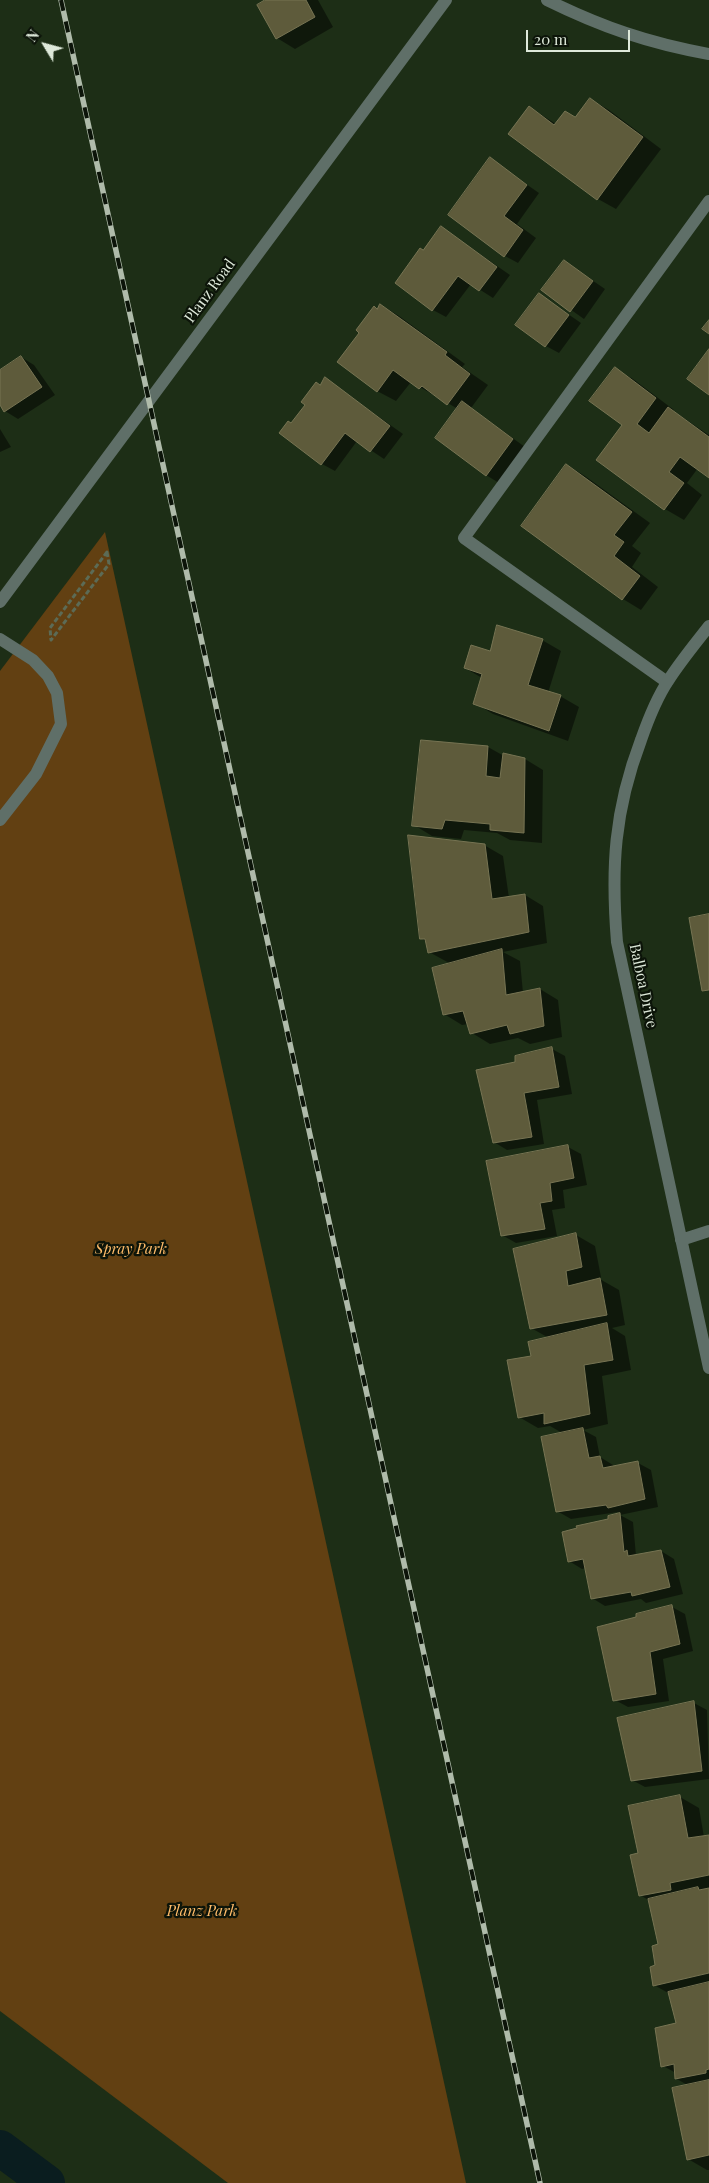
<!DOCTYPE html>
<style>
body{margin:0}
#map{position:relative;width:709px;height:2183px;overflow:hidden;background:#1d2e16;font-family:"Playfair Display",serif}
canvas{display:block}
.north{position:absolute;left:20px;top:20px;width:50px;height:50px;-webkit-text-stroke:4px #0c1409;paint-order:stroke;rotate:307deg;font-size:14px;font-weight:700;line-height:20px;text-align:center;color:#dee9da}
.north::after{content:'';display:block;margin:auto;width:18px;height:22px;background:#dee9da;clip-path:polygon(50% 0,100% 100%,50% 72%,0 100%)}
.scale{position:absolute;left:526px;top:30px;width:104px;height:22px;box-sizing:border-box;border:2px solid #dee9da;border-top:0;padding-left:6px;font-size:15px;line-height:18px;white-space:nowrap;color:#dee9da;-webkit-text-stroke:4px #0c1409;paint-order:stroke}
</style>
<div id="map">
<canvas width="709" height="2183"></canvas>
<div class="north">N</div>
<div class="scale">20 m</div>
</div>
<script>
const ctx = document.querySelector('canvas').getContext('2d');
ctx.lineJoin = 'round';
function fill(path, color) {
  ctx.fillStyle = color;
  ctx.fill(path, 'evenodd');
}
function trace(path, color, width, dash) {
  ctx.strokeStyle = color;
  ctx.lineWidth = width;
  ctx.lineCap = dash ? 'butt' : 'round';
  ctx.setLineDash(dash || []);
  ctx.stroke(path);
}
function label(font, color, halo, rows, align = 'center') {
  ctx.font = font + ' "Playfair Display",serif';
  ctx.lineWidth = 4.5;
  ctx.setLineDash([]);
  ctx.textBaseline = 'middle';
  ctx.strokeStyle = halo;
  ctx.fillStyle = color;
  for (const [text, x, y, turn = 0] of rows) {
    ctx.save();
    ctx.translate(x, y);
    ctx.rotate((+turn || 0) * Math.PI / 180);
    ctx.textAlign = isNaN(turn) ? turn : align;
    if (halo) ctx.strokeText(text, 0, 0);
    ctx.fillText(text, 0, 0);
    ctx.restore();
  }
}
const green = new Path2D(`
 M 105,532 L 466,2183 L 228,2183 L 0,2011 L 0,671 Z`);
const shadow = new Path2D(`
 M 268,0 L 318,0 L 333,27 L 295,49 L 277,38 Z
 M 590,99 L 609,110 L 661,149 L 616,209 L 598,199 L 529,107 L 556,124 L 576,118 Z
 M 490,159 L 539,193 L 517,224 L 536,238 L 518,263 L 505,256 Z
 M 442,228 L 510,275 L 493,298 L 471,284 L 446,317 L 433,310 L 423,252 Z
 M 564,261 L 605,289 L 584,319 L 543,290 Z
 M 539,294 L 581,323 L 559,353 L 546,346 Z
 M 381,305 L 399,316 L 465,364 L 462,367 L 488,385 L 471,408 L 525,447 L 499,483 L 486,475 L 458,409 L 411,382 L 396,401 L 377,391 L 377,310 Z
 M 21,357 L 34,365 L 55,395 L 18,419 L 5,411 L 0,402 L 0,371 Z
 M 615,369 L 633,379 L 674,410 L 673,411 L 709,435 L 709,476 L 698,468 L 687,483 L 702,495 L 684,520 L 665,509 L 598,460 L 624,424 Z
 M 325,379 L 403,434 L 384,459 L 357,441 L 335,471 L 322,464 L 292,424 Z
 M 0,429 L 11,447 L 0,452 Z
 M 567,465 L 585,476 L 650,523 L 632,546 L 641,553 L 632,567 L 658,587 L 641,610 L 623,599 L 523,526 Z
 M 542,640 L 561,651 L 548,693 L 560,696 L 579,707 L 568,741 L 493,714 L 475,703 L 482,678 L 465,668 L 491,653 Z
 M 422,742 L 488,747 L 504,756 L 525,759 L 543,770 L 542,843 L 510,840 L 497,833 L 464,830 L 461,839 L 432,836 L 414,825 Z
 M 484,845 L 503,856 L 509,898 L 525,895 L 543,906 L 547,943 L 503,952 L 520,961 L 523,993 L 540,989 L 558,1000 L 562,1037 L 530,1044 L 518,1038 L 490,1044 L 472,1033 L 469,1024 L 462,1025 L 444,1014 L 451,964 L 429,952 L 427,942 L 422,939 Z
 M 552,1049 L 565,1056 L 572,1094 L 537,1100 L 544,1144 L 507,1150 L 494,1142 L 516,1063 Z
 M 568,1147 L 581,1154 L 587,1185 L 563,1190 L 565,1208 L 552,1210 L 557,1236 L 516,1243 L 502,1235 Z
 M 576,1235 L 595,1246 L 601,1277 L 598,1278 L 619,1290 L 625,1325 L 612,1328 L 625,1336 L 631,1370 L 602,1376 L 608,1424 L 583,1430 L 596,1437 L 600,1457 L 613,1465 L 614,1467 L 638,1463 L 651,1470 L 658,1507 L 620,1515 L 633,1522 L 636,1556 L 661,1551 L 674,1559 L 683,1594 L 646,1603 L 641,1599 L 605,1606 L 592,1598 L 586,1568 L 582,1569 L 569,1561 L 609,1520 L 609,1517 L 621,1514 L 618,1512 L 571,1519 L 557,1511 L 564,1434 L 550,1426 L 538,1428 L 519,1417 L 532,1357 L 549,1338 L 531,1328 Z
 M 672,1607 L 685,1614 L 693,1651 L 663,1659 L 669,1701 L 628,1707 L 615,1700 L 638,1618 Z
 M 694,1703 L 707,1710 L 709,1779 L 645,1787 L 632,1780 Z
 M 680,1797 L 699,1808 L 704,1837 L 709,1836 L 709,2170 L 707,2170 L 688,2159 L 689,2086 L 677,2079 L 676,2073 L 663,2066 L 678,2024 L 670,1994 L 654,1985 L 660,1944 L 650,1901 L 640,1895 L 640,1854 Z`);
const canal = new Path2D(`
 M 0,2148 L 47,2183`);
const building = new Path2D(`
 M 265,0 L 306,0 L 315,17 L 276,39 L 257,5 Z
 M 590,98 L 643,137 L 597,200 L 508,134 L 529,106 L 554,125 L 565,111 L 575,117 Z
 M 490,157 L 527,185 L 504,216 L 523,230 L 504,257 L 448,215 Z
 M 441,226 L 497,267 L 479,291 L 458,276 L 432,311 L 395,283 L 420,248 L 423,250 Z
 M 564,260 L 593,281 L 570,312 L 541,290 Z
 M 539,293 L 569,315 L 545,347 L 515,325 Z
 M 380,304 L 447,352 L 445,355 L 470,374 L 447,405 L 422,386 L 419,389 L 393,370 L 377,392 L 337,362 L 359,333 L 356,330 L 374,306 L 377,309 Z
 M 709,320 L 709,334 L 702,329 Z
 M 709,349 L 709,395 L 687,379 Z
 M 21,356 L 42,387 L 4,412 L 0,405 L 0,370 Z
 M 615,367 L 656,398 L 637,424 L 649,433 L 668,407 L 709,437 L 709,478 L 680,457 L 669,472 L 684,483 L 664,510 L 596,460 L 622,425 L 589,401 Z
 M 325,377 L 390,426 L 370,452 L 345,433 L 321,465 L 279,433 L 288,421 L 291,423 L 305,405 L 301,402 L 316,382 L 320,385 Z
 M 462,401 L 513,439 L 486,476 L 435,438 Z
 M 566,464 L 632,512 L 614,535 L 624,542 L 614,556 L 640,576 L 622,600 L 521,526 Z
 M 497,625 L 543,639 L 528,685 L 561,695 L 549,731 L 473,704 L 482,674 L 464,668 L 471,645 L 490,651 Z
 M 421,740 L 488,746 L 486,776 L 500,778 L 503,753 L 525,758 L 524,833 L 490,830 L 490,824 L 445,820 L 442,829 L 412,826 Z
 M 408,835 L 485,844 L 492,899 L 525,894 L 529,932 L 428,953 L 425,939 L 420,939 Z
 M 709,914 L 709,990 L 702,991 L 689,918 Z
 M 502,949 L 506,995 L 540,988 L 544,1026 L 510,1034 L 507,1025 L 470,1034 L 463,1011 L 443,1015 L 432,968 Z
 M 552,1047 L 559,1087 L 524,1093 L 532,1137 L 493,1143 L 476,1070 L 515,1062 L 515,1056 Z
 M 568,1145 L 574,1178 L 550,1183 L 552,1201 L 540,1203 L 545,1229 L 501,1236 L 486,1161 Z
 M 576,1233 L 582,1267 L 566,1271 L 568,1286 L 600,1278 L 607,1315 L 530,1329 L 513,1249 Z
 M 607,1323 L 613,1360 L 584,1365 L 590,1414 L 544,1424 L 544,1413 L 518,1418 L 507,1360 L 531,1356 L 528,1342 Z
 M 583,1428 L 589,1458 L 600,1456 L 603,1468 L 638,1461 L 645,1499 L 608,1508 L 606,1505 L 556,1512 L 541,1437 Z
 M 620,1513 L 624,1552 L 627,1550 L 628,1556 L 661,1550 L 670,1587 L 632,1596 L 631,1592 L 591,1599 L 583,1559 L 568,1562 L 562,1532 L 577,1528 L 576,1526 L 608,1519 L 608,1516 Z
 M 672,1605 L 680,1644 L 650,1652 L 656,1694 L 613,1701 L 597,1627 L 636,1617 L 636,1614 Z
 M 694,1701 L 702,1771 L 631,1781 L 617,1718 Z
 M 680,1795 L 688,1838 L 709,1835 L 709,1875 L 670,1883 L 671,1890 L 639,1896 L 630,1855 L 638,1853 L 628,1806 Z
 M 698,1887 L 699,1890 L 709,1888 L 709,1973 L 653,1986 L 650,1967 L 655,1965 L 652,1946 L 658,1944 L 648,1899 Z
 M 709,1982 L 709,2069 L 706,2070 L 706,2073 L 675,2079 L 674,2064 L 661,2067 L 655,2028 L 676,2023 L 668,1992 Z
 M 709,2080 L 709,2155 L 687,2160 L 672,2088 Z`);
const path = new Path2D(`
 M 107,552 L 109,564 L 51,640 L 50,628 Z`);
const service = new Path2D(`
 M 0,639 L 33,660 L 48,676 L 57,693 L 61,724 L 36,774 L 0,820
 M 667,682 L 464,538 L 709,201`);
const minor = new Path2D(`
 M 547,0 C 602,27 648,43 709,54
 M 709,626 C 695,644 680,662 668,681 C 656,699 648,720 641,740 C 614,811 611,868 617,942 L 709,1368
 M 681,1240 L 709,1231`);
const tertiary = new Path2D(`
 M 0,602 L 446,0`);
const rail = new Path2D(`
 M 61,0 L 540,2183`);
const streetNames = [
 ["Planz Road",210,291,-54],
 ["Balboa Drive",643,986,78]
];
const parkNames = [
 ["Spray Park",131,1249],
 ["Planz Park",202,1911]
];
fill(green, '#624012');
fill(shadow, '#0007');
trace(canal, '#0a1d1f', 36);
fill(building, '#5e5b3b');
trace(building, '#777453', 1);
trace(path, '#5c6b56', 3, [5, 2.5]);
trace(service, '#5f6f68', 12);
trace(minor, '#5f6f68', 12);
trace(tertiary, '#5f6f68', 12);
trace(rail, '#afbbaa', 5.5);
trace(rail, '#0c1409', 4, [11]);
label('15px', '#dee9da', '#0c1409', streetNames);
label('italic 15px', '#ffbc6a', '#0c1409', parkNames);
</script>
